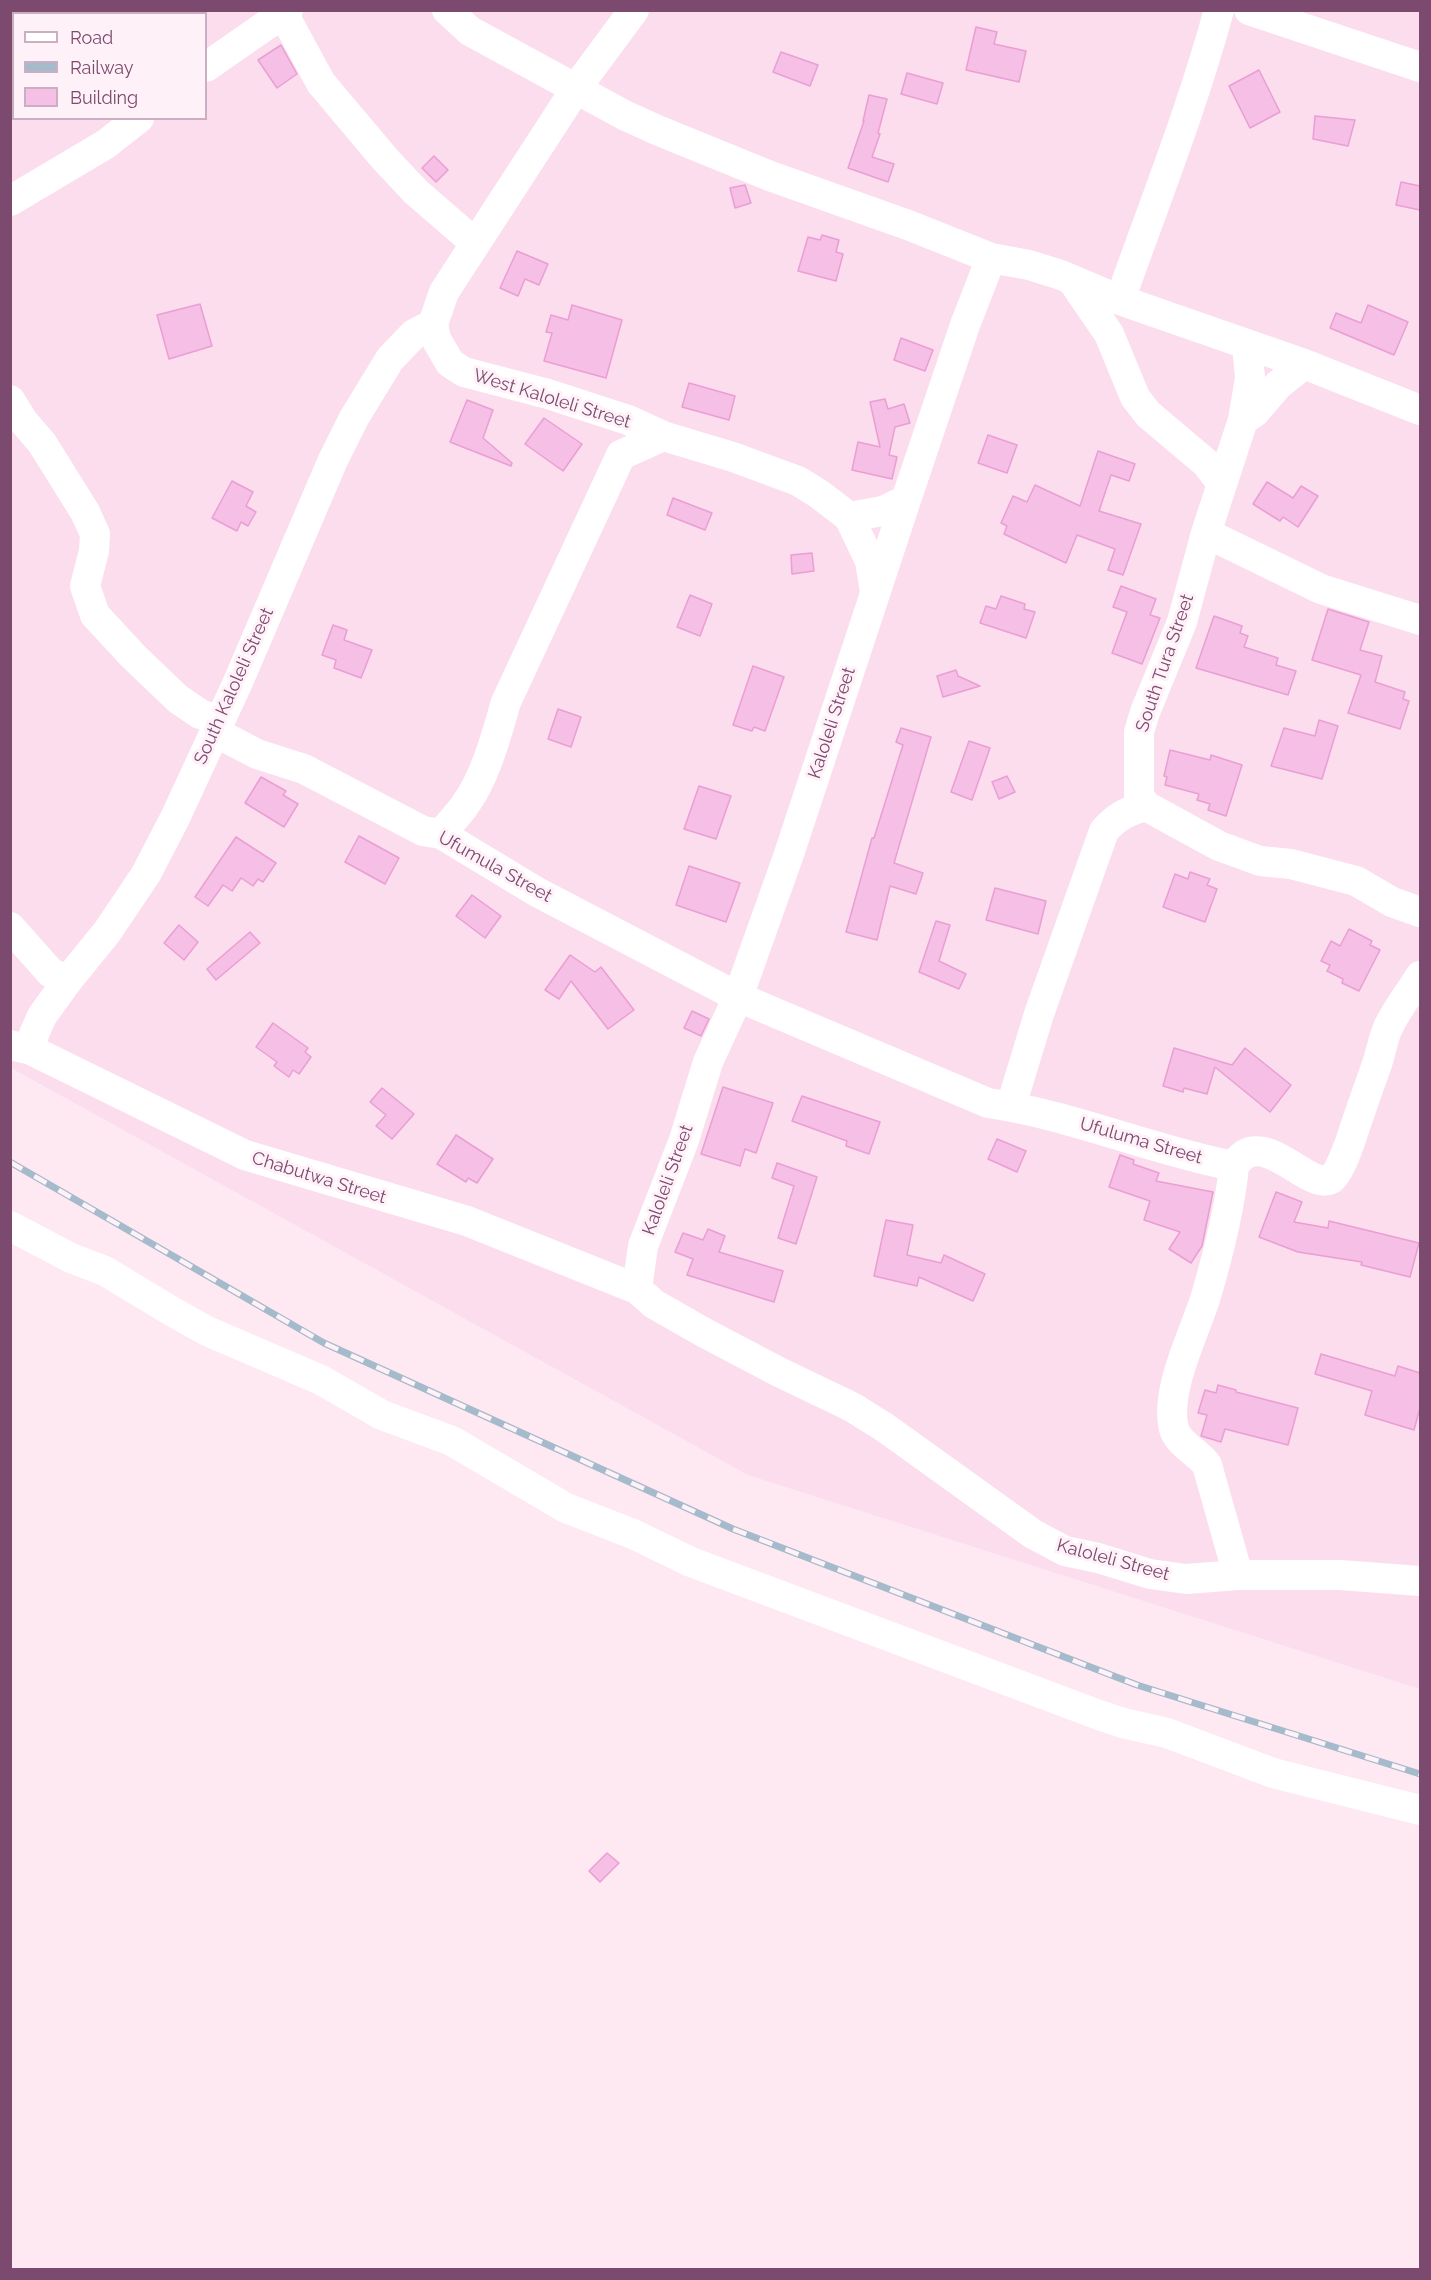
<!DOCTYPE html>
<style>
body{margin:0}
#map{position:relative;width:1431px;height:2280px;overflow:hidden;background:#fee9f3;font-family:Raleway,sans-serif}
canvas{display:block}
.frame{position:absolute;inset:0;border:12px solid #7c4a6f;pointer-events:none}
.legend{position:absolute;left:12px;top:12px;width:195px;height:108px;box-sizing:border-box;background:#fff1f8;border:2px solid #cbaec1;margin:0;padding:8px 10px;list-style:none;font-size:18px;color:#7c4a6f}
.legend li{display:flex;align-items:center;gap:12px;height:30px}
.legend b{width:30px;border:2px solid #cbaec1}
</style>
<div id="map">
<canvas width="1431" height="2280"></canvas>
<div class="frame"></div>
<ul class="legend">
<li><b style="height:8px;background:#fff"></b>Road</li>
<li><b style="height:8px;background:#a5baca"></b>Railway</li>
<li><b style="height:16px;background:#f6bfe5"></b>Building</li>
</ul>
</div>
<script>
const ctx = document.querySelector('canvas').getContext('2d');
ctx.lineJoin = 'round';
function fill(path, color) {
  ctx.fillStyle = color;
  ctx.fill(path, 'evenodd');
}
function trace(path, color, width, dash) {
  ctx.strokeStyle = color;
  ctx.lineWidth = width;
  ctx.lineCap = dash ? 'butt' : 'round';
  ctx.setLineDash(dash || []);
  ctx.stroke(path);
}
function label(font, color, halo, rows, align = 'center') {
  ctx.font = font + ' Raleway,sans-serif';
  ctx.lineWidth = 6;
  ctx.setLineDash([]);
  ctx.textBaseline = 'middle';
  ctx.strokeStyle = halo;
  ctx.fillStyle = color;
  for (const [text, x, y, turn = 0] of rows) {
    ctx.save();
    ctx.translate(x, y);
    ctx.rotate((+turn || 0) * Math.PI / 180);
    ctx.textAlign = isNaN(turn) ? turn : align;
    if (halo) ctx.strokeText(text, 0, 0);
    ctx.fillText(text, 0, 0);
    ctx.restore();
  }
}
const residential = new Path2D(`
 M 11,11 L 1420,11 L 1420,1689 L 748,1475 L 11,1068 ZM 14,14 L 206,14 L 206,118 L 14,118 Z`);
const building = new Path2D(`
 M 976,27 L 997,32 L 994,44 L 1026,51 L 1019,82 L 966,70 Z
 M 281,45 L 297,74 L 277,88 L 258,60 Z
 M 781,52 L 818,65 L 810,86 L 773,72 Z
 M 1259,70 L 1280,112 L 1250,128 L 1229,86 Z
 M 907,73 L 943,83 L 937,104 L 901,94 Z
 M 869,95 L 887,99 L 878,133 L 880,134 L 872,157 L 894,164 L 888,182 L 848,168 L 864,121 L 863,121 Z
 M 1315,116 L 1355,120 L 1348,146 L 1313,139 Z
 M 434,156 L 448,170 L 436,182 L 422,168 Z
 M 1401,182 L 1420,186 L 1420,210 L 1396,205 Z
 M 745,185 L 751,203 L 735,208 L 730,188 Z
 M 822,235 L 839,240 L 836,252 L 843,254 L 836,281 L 798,271 L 808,237 L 820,240 Z
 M 517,251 L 548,264 L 539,285 L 525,279 L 518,296 L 500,288 Z
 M 200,304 L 212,346 L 169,359 L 157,315 Z
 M 572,305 L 622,320 L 606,378 L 544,361 L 552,333 L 546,332 L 551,315 L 568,320 Z
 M 1368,305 L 1408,322 L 1394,355 L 1330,328 L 1336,313 L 1361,323 Z
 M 901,338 L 933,350 L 925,371 L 894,360 Z
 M 689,383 L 735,396 L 729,420 L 682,407 Z
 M 885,399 L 888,409 L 904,404 L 910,423 L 895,427 L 889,455 L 897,457 L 892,479 L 852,470 L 858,442 L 880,447 L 870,402 Z
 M 467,400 L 493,410 L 483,438 L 512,463 L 511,466 L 450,442 Z
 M 544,418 L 582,444 L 563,471 L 525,444 Z
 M 988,435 L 1017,445 L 1007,473 L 978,463 Z
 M 1098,451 L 1135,464 L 1129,481 L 1111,475 L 1099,511 L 1141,524 L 1123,575 L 1108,570 L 1115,549 L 1077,535 L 1066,563 L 1004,534 L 1007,526 L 1001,523 L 1013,496 L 1027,502 L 1035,485 L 1080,506 Z
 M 232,481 L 253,492 L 246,506 L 256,512 L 248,526 L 241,522 L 237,531 L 212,518 Z
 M 1267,482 L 1293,498 L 1301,486 L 1318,496 L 1298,527 L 1283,517 L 1280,521 L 1253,504 Z
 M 673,498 L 712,513 L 705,530 L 667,515 Z
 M 812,553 L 814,571 L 792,574 L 791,555 Z
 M 1121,586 L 1156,599 L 1150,615 L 1160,618 L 1142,664 L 1112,653 L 1127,612 L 1113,607 Z
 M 690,595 L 712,604 L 700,636 L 677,627 Z
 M 1001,596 L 1025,604 L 1024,609 L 1035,612 L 1026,638 L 980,623 L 986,606 L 996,609 Z
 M 1328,609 L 1369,622 L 1360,650 L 1382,656 L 1375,682 L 1405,692 L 1403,699 L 1409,701 L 1400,729 L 1348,713 L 1361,675 L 1312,660 Z
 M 1214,616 L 1242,626 L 1240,633 L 1248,636 L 1244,647 L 1278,658 L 1276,665 L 1296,671 L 1288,695 L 1196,668 Z
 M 333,625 L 347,630 L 344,640 L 372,650 L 361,678 L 334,668 L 336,660 L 322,655 Z
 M 753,666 L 784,677 L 765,731 L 754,727 L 752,731 L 733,725 Z
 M 956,670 L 958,676 L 980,686 L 943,697 L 937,676 Z
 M 558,709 L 581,717 L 571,747 L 548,739 Z
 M 1319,720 L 1338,726 L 1322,779 L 1271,766 L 1284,728 L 1315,736 Z
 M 901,728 L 931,737 L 894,863 L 923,873 L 916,894 L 890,886 L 877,940 L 846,932 L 872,838 L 874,838 L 903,745 L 896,742 Z
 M 969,741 L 990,748 L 972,800 L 951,792 Z
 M 1170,750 L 1210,760 L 1211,755 L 1242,765 L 1226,816 L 1208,810 L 1210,804 L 1197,800 L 1199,794 L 1165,785 L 1167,777 L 1164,776 Z
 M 1007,776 L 1015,792 L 999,799 L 992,782 Z
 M 261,777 L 286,791 L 283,795 L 298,804 L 284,827 L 245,803 Z
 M 699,786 L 731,796 L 716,839 L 684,829 Z
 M 359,836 L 399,858 L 385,884 L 345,862 Z
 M 236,837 L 276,863 L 263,882 L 258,879 L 253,886 L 241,878 L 232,891 L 223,885 L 208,906 L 195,897 Z
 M 689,866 L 740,883 L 726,922 L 676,905 Z
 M 1190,872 L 1210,879 L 1207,885 L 1217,889 L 1205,922 L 1163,907 L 1175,874 L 1188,879 Z
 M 995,888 L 1046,901 L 1038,934 L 986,920 Z
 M 472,895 L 501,916 L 485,938 L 456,916 Z
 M 936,921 L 950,925 L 939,961 L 966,974 L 959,989 L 919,972 Z
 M 179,925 L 198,942 L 184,960 L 164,943 Z
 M 1349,929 L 1372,941 L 1370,945 L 1380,950 L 1359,991 L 1342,983 L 1343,979 L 1327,971 L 1330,965 L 1321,961 L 1331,941 L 1340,946 Z
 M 250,932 L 260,943 L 216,980 L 207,969 Z
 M 570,955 L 595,972 L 601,967 L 634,1010 L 608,1029 L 571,981 L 559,999 L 545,990 Z
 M 692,1011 L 709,1019 L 701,1036 L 684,1028 Z
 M 273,1023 L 308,1048 L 305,1052 L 311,1057 L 299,1074 L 293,1070 L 289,1077 L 274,1066 L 277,1062 L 256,1047 Z
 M 1174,1048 L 1232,1065 L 1245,1048 L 1291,1085 L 1270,1112 L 1215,1067 L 1207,1094 L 1184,1088 L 1183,1092 L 1163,1086 Z
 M 723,1087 L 773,1103 L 756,1153 L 745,1149 L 740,1166 L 701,1154 Z
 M 382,1088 L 414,1114 L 392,1139 L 376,1126 L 386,1115 L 370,1102 Z
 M 802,1096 L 880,1122 L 869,1154 L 846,1146 L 847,1141 L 792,1121 Z
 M 456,1135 L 493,1159 L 477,1183 L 468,1178 L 466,1182 L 437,1164 Z
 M 997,1139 L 1026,1151 L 1017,1172 L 988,1159 Z
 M 1120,1155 L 1134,1160 L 1133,1164 L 1159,1173 L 1156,1181 L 1213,1192 L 1202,1246 L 1191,1263 L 1169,1249 L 1180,1232 L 1144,1220 L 1150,1201 L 1109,1187 Z
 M 777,1163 L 817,1177 L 796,1244 L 778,1238 L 794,1186 L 772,1178 Z
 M 1276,1192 L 1302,1202 L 1294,1222 L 1328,1228 L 1329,1221 L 1419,1243 L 1410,1277 L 1361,1265 L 1362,1262 L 1298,1252 L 1259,1237 Z
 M 886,1220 L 913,1225 L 907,1255 L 941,1263 L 944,1255 L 985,1274 L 973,1301 L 919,1277 L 917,1286 L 874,1276 Z
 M 708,1229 L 725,1236 L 719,1252 L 783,1271 L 774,1302 L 687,1275 L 693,1259 L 675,1252 L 683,1233 L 703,1240 Z
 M 1321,1354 L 1395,1376 L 1398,1366 L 1420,1373 L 1420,1408 L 1414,1430 L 1365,1415 L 1372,1391 L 1315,1374 Z
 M 1218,1385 L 1236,1390 L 1236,1392 L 1298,1408 L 1288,1445 L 1225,1429 L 1221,1442 L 1201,1436 L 1207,1415 L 1198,1413 L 1205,1390 L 1216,1393 Z
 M 607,1853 L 619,1863 L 600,1882 L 589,1871 Z`);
const minor = new Path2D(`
 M 447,10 L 470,31 L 624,115 L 657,130 L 770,176 L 908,225 L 991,258 L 1029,265 L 1061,275 L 1120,300 L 1304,364 L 1420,410
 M 634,10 L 577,87 L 444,292 L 433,324 L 436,339 L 450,363 L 464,372 L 548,394 L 628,420 L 663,436 L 733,457 L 798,481 L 819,494 L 849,517 L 883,511 L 906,500
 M 1249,10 L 1420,67
 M 284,15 L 321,83 L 385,159 L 416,192 L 475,243
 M 206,67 L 288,10
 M 10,201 L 106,144 L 139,118
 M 1072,280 L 1109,334 L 1135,397 L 1148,414 L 1206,463 L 1222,484
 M 1120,300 C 1154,204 1192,109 1219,10
 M 1304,364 L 1278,385 L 1255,412 L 1243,420 L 1206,533 L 1182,622 L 1145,712 L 1139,732 L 1139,796 L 1146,806 L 1219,846 L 1260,861 L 1291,864 L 1356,881 L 1392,902 L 1420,912
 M 10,400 L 23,421 L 42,443 L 85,512 L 95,534 L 94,551 L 85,586 L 95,615 L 134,657 L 178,699 L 200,714 L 220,720
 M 1243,420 L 1250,378 L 1247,345
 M 849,517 L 870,561 L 875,592
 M 1206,533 L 1321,589 L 1420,620
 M 215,732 L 257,754 L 304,769 L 423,831 L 441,834 L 537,892 L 738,997 L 988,1103 C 1072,1115 1151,1150 1234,1166 C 1261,1122 1308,1192 1331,1179 C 1340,1173 1351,1140 1354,1130 C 1362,1106 1370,1084 1378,1061 C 1381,1051 1383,1040 1387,1030 C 1395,1011 1410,993 1420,976
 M 441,834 C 449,824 458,815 465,805 C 486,776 496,736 506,702 L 621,455 L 663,436
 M 10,927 L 51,973 L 68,980
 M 10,1045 L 31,1050 L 245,1155 L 467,1221 L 637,1289 L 654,1304 L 703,1332 L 779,1372 L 852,1407 L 884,1427 L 1033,1534 L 1065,1551 L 1098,1558 L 1150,1574 L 1186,1579 L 1238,1575 L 1340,1575 L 1420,1581
 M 31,1050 L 34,1034 L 42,1016 L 68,980 L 107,932 L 146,874 L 175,818 L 238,682 L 333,460 L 354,418 L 390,359 L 414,334 L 433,324
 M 1011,1106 L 1039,1014 L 1104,831 C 1117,816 1128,811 1146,806
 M 1234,1166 C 1230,1209 1218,1255 1206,1296 C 1195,1332 1164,1391 1174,1429 C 1179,1445 1198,1452 1207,1465 L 1238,1575
 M 10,1226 L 71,1258 L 105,1271 L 173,1312 L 207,1331 L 321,1380 L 382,1415 L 452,1441 L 566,1508 L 633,1534 L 691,1562 L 1099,1715 L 1123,1723 L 1167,1733 L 1273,1773 L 1420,1810
 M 637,1289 L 643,1246 L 684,1140 L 708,1062 L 738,997 L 788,857 L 906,500 L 965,325 L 991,258`);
const rail = new Path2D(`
 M 10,1162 L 324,1343 L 733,1529 L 1137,1685 L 1420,1774`);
const streetNames = [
 ["West Kaloleli Street",552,399,17],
 ["South Tura Street",1165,663,-71],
 ["South Kaloleli Street",234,686,-66],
 ["Kaloleli Street",832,723,-72],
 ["Ufumula Street",495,867,29],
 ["Ufuluma Street",1141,1141,16],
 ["Chabutwa Street",319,1178,17],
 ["Kaloleli Street",668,1180,-70],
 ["Kaloleli Street",1113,1560,15]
];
fill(residential, '#fbdded');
fill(building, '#f6bfe5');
trace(building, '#ea9ed4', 1.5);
trace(minor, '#fff', 30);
trace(rail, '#a5baca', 7);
trace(rail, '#fff1f8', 4.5, [14]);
label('18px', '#7c4a6f', '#fff1f8', streetNames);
</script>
